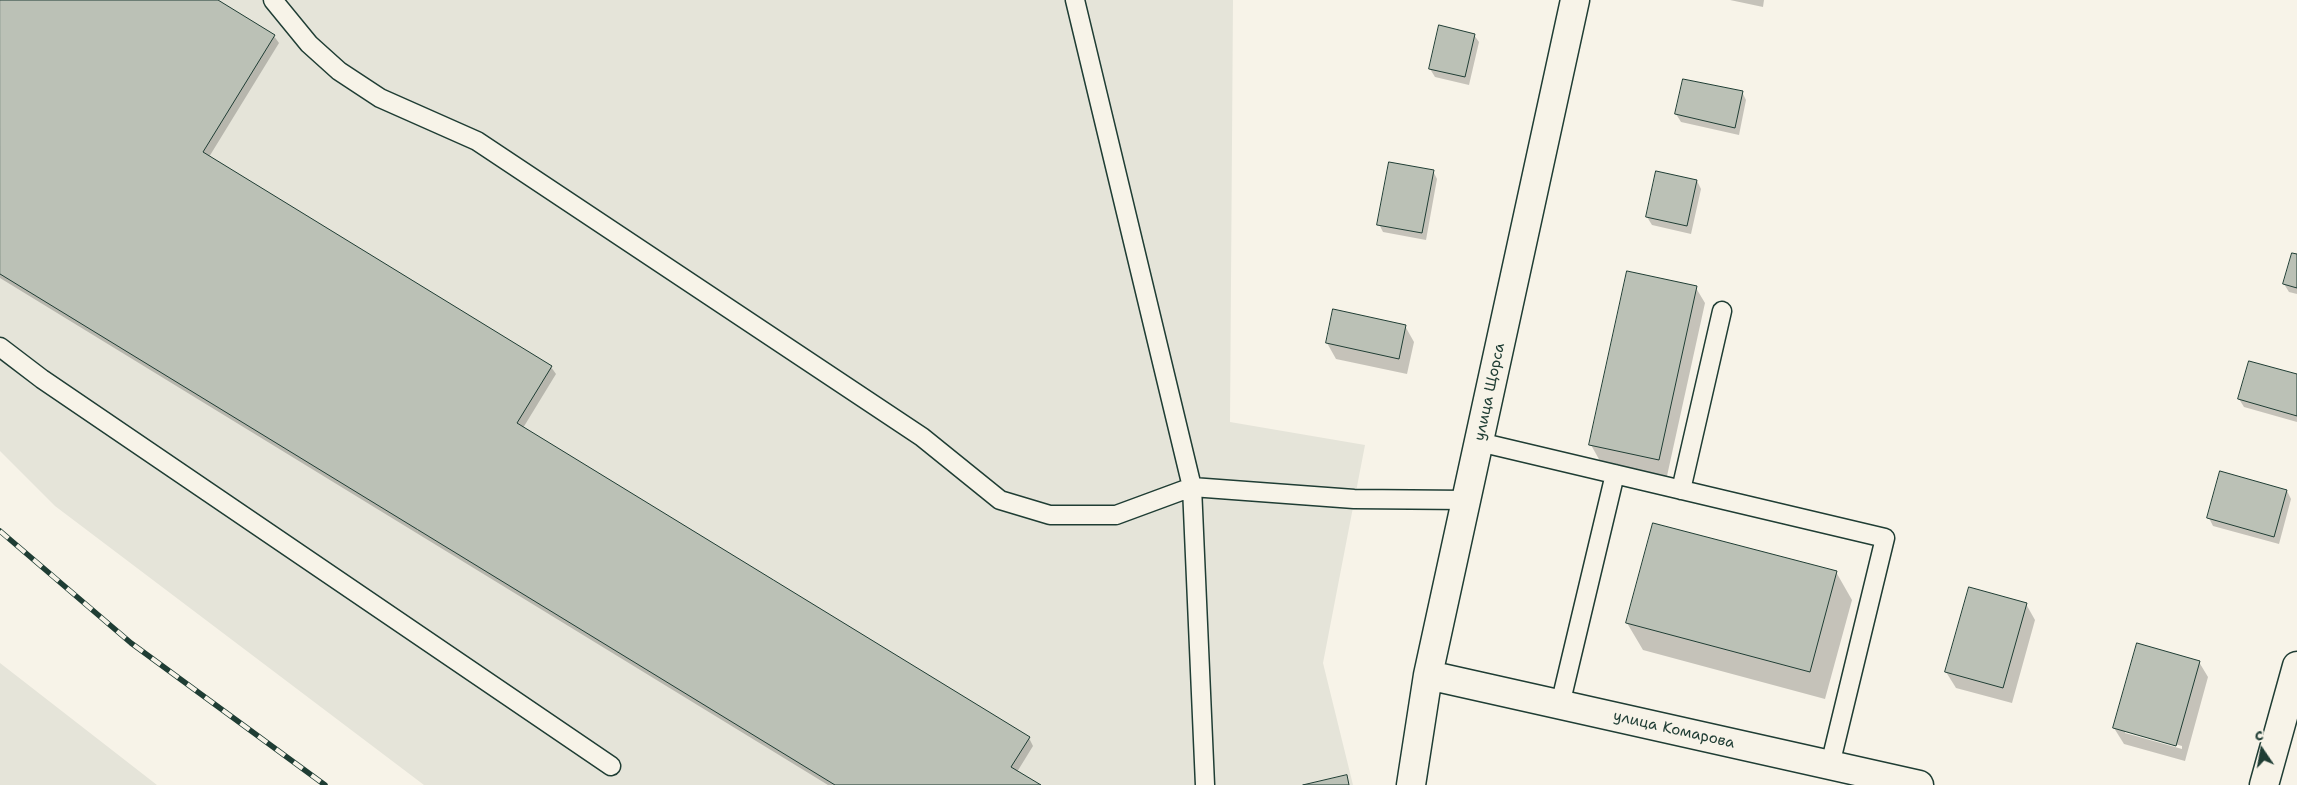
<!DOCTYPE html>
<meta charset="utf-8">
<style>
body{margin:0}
#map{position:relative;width:2297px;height:785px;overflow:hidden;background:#f7f3e8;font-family:"Shantell Sans",sans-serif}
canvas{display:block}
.north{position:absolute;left:2237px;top:725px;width:50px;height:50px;-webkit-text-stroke:4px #f7f3e8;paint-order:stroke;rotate:348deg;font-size:14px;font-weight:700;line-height:20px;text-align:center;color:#1f3d34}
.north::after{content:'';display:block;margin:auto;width:18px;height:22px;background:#1f3d34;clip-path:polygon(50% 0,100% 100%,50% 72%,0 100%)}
</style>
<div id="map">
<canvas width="2297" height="785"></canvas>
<div class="north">С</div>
</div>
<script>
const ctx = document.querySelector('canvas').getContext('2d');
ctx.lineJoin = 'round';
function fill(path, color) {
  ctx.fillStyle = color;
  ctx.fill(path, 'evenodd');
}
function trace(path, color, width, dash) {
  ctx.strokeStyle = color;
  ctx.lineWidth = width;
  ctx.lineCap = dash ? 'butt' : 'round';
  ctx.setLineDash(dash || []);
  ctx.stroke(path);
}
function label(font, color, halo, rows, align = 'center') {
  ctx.font = font + ' "Shantell Sans",sans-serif';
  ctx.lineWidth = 4.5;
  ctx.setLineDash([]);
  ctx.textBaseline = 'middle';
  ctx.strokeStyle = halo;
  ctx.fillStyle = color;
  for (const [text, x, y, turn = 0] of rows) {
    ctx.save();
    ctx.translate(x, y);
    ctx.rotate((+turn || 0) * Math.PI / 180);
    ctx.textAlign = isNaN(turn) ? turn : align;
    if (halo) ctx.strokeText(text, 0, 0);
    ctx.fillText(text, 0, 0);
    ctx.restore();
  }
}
const built = new Path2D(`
 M 0,0 L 1233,0 L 1230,422 L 1365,445 L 1323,663 L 1353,785 L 424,785 L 55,506 L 0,451 Z
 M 0,663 L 157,785 L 0,785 Z`);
const shadow = new Path2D(`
 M 0,0 L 216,0 L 274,36 L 279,43 L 209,157 L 551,367 L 556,374 L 523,428 L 1029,738 L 1033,746 L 1017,772 L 1039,785 L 828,785 L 0,278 Z
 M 1730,0 L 1764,0 L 1763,7 Z
 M 1474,35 L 1479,42 L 1469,85 L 1435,77 L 1430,69 Z
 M 1684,80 L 1742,92 L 1746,100 L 1739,135 L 1681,122 L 1676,114 Z
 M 1433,171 L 1437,179 L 1426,240 L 1383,232 L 1379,224 Z
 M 1697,181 L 1701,189 L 1691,234 L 1652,225 L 1647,217 Z
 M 2297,256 L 2297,294 L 2289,292 L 2284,284 Z
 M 1696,288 L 1705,303 L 1667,476 L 1600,461 L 1591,445 Z
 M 1405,326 L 1414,342 L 1407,374 L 1336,359 L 1327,343 Z
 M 2297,375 L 2297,422 L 2244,407 L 2239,399 Z
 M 2287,491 L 2291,499 L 2279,544 L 2213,526 L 2209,518 Z
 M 1836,572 L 1852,600 L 1825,699 L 1643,650 L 1627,623 Z
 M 2026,604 L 2035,620 L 2012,703 L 1956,688 L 1946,672 Z
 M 2199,662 L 2208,677 L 2185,761 L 2124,744 L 2114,728 ZM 2125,730 L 2182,746 L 2182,749 L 2125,733 Z`);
const building = new Path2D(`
 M 0,0 L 218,0 L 275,35 L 203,152 L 552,366 L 517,423 L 1030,737 L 1011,767 L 1041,785 L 835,785 L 0,274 Z
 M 1439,25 L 1475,34 L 1465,77 L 1429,69 Z
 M 1683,79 L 1743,91 L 1735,128 L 1675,114 Z
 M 1389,162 L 1434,170 L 1422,233 L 1377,225 Z
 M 1656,171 L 1697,180 L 1687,226 L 1646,217 Z
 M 2292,253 L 2297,254 L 2297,288 L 2283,284 Z
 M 1627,271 L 1697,286 L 1659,460 L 1589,445 Z
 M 1333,309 L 1406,325 L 1399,359 L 1326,343 Z
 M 2249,361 L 2297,374 L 2297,416 L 2238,399 Z
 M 2220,471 L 2287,490 L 2274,537 L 2207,518 Z
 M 1653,523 L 1837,571 L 1810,672 L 1626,623 Z
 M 1969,587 L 2027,603 L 2003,688 L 1945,672 Z
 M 2137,643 L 2200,661 L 2176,746 L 2113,728 Z
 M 1347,775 L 1349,785 L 1303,785 Z`);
const service = new Path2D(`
 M 273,0 L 309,44 L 339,71 L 380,98 L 477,141 L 922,437 L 1000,500 L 1050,515 L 1116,515 L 1192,487 L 1354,499 L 1467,500
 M 1075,0 L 1192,487 L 1205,785
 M 0,347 L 42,379 L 611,766
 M 1479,442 L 1885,538 L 1830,765
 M 1681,490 L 1722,311
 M 1560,705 L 1615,474`);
const minor = new Path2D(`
 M 1428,675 L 1919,785
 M 1411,785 L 1428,675 L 1575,0
 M 2264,785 L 2297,666`);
const rail = new Path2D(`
 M 0,531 L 131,643 L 325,785`);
const streetNames = [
 ["улица Щорса",1490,392,-78],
 ["улица Комарова",1674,730,13]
];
fill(built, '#e5e4d9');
fill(shadow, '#0003');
fill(building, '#bbc1b6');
trace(building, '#1f3d34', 1);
trace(service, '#1f3d34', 21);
trace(minor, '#1f3d34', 31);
trace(service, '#f7f3e8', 18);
trace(minor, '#f7f3e8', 28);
trace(rail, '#1f3d34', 5.5);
trace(rail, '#f7f3e8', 4, [11]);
label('15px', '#1f3d34', '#f7f3e8', streetNames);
</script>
